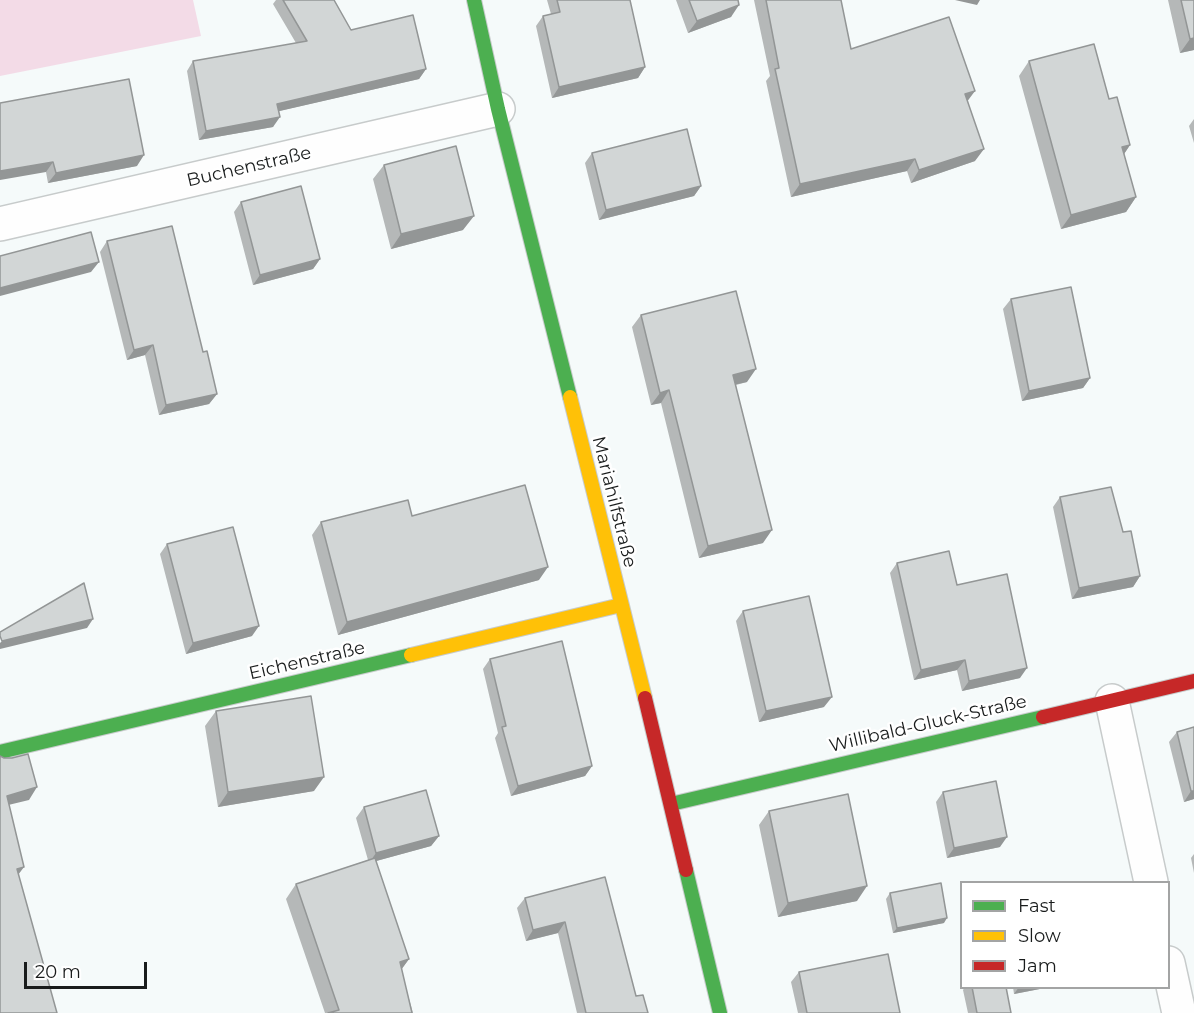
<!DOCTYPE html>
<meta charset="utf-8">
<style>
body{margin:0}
#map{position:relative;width:1194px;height:1013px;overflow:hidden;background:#f5fafa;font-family:Montserrat,sans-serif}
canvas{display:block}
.legend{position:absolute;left:960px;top:881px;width:210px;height:108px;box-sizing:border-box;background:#fff;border:2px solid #a3a4a4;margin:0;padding:8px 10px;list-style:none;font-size:18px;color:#191c1c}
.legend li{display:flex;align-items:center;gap:12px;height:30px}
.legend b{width:30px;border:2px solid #a3a4a4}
.scale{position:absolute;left:24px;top:962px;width:123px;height:27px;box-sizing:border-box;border:3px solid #191c1c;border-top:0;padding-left:8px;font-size:18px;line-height:21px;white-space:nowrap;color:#191c1c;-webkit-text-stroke:4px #fff;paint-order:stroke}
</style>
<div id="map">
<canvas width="1194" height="1013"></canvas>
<ul class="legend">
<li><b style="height:8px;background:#4caf50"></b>Fast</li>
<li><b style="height:8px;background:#ffc107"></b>Slow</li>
<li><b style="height:8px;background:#c62828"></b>Jam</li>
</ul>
<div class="scale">20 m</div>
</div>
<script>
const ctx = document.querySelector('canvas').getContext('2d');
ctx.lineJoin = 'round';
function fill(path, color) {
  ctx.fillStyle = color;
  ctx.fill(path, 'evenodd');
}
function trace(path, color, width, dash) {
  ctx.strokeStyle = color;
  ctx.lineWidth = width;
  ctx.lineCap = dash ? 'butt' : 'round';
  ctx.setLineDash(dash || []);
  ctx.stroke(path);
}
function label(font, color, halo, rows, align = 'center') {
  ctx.font = font + ' Montserrat,sans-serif';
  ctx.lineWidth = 5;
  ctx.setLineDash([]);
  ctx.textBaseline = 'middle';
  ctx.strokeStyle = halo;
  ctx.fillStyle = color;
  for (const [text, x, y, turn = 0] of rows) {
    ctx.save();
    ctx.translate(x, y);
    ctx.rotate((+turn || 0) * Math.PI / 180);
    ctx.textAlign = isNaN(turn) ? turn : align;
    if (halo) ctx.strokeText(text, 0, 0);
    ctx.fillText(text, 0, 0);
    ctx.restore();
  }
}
const green = new Path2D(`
 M 0,0 L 193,0 L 201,36 L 0,76 Z`);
const street = new Path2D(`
 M 0,224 L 498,109
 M 1112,701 L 1151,882
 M 1168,963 L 1179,1013`);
const fast = new Path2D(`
 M 474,0 L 498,109 L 570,397
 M 0,752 L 411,655
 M 671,804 L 1043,717
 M 686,870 L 720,1013`);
const slow = new Path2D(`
 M 570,397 L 645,698
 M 411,655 L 621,605`);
const jam = new Path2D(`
 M 645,698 L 686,870
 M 1043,717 L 1194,681`);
const wall = new Path2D(`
 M 276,0 L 334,0 L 351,30 L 426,69 L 419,79 L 279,111 L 273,127 L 199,140 L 187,71 L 193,61 L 296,43 L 273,4 Z
 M 547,0 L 630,0 L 645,67 L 638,78 L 552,98 L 536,26 L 543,16 L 551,14 Z
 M 676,0 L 738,0 L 731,17 L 688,33 Z
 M 754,0 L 841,0 L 851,49 L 968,101 L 975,161 L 911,183 L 907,171 L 791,197 L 766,81 L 770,76 Z
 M 1168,0 L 1194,0 L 1194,50 L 1180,53 Z
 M 1029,61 L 1109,99 L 1130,145 L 1124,154 L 1136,197 L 1126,212 L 1061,229 L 1019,76 Z
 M 0,103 L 137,166 L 48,183 L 46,172 Z
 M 1194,119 L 1194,143 L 1189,126 Z
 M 592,153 L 701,186 L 694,196 L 599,220 L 585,163 Z
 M 384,165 L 463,230 L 391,249 L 373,179 Z
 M 241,202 L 320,259 L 313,269 L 253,285 L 234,212 Z
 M 107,241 L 203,352 L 217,394 L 209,404 L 159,415 L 145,355 L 127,360 L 100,252 Z
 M 1011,299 L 1090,378 L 1083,388 L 1022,401 L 1003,309 Z
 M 641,315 L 747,382 L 736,385 L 763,543 L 699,558 L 661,403 L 651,405 L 632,327 Z
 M 1060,497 L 1123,532 L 1140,576 L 1133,587 L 1072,599 L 1053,507 Z
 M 321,522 L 539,580 L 338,635 L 312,535 Z
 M 167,544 L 252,636 L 186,654 L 160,554 Z
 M 897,563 L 957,585 L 1020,678 L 962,691 L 957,670 L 914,680 L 890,573 Z
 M 743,611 L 824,707 L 759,722 L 736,621 Z
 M 490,659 L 592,766 L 585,776 L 511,796 L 495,738 L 498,733 L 483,669 Z
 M 216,711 L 314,791 L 218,807 L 205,726 Z
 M 1177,732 L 1194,799 L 1184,802 L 1169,742 Z
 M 943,792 L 1000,847 L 947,858 L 936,802 Z
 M 364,807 L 439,836 L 431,846 L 376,861 L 409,959 L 401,970 L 413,1013 L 325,1013 L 286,899 L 296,884 L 368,860 L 356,818 Z
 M 769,811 L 857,901 L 778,917 L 759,825 Z
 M 1194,854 L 1194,873 L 1191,858 Z
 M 605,877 L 636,996 L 648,1013 L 577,1013 L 558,933 L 526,941 L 517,908 L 525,898 Z
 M 890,893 L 944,923 L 893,933 L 886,899 Z
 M 799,972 L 900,1013 L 798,1013 L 791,982 Z
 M 965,987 L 1006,987 L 1011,1013 L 968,1013 L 963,990 Z
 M 1013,987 L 1050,987 L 1014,994 Z`);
const shadedWall = new Path2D(`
 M 955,0 L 980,0 L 977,5 Z
 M 739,5 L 731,17 L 688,33 L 697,21 Z
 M 1194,38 L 1194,50 L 1180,53 L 1190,39 Z
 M 645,67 L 638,78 L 552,98 L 559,87 Z
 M 426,69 L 419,79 L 271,113 L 277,104 Z
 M 975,91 L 966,103 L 965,94 Z
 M 280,117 L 273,127 L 199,140 L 206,131 Z
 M 1130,145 L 1120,160 L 1122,147 Z
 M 984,149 L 975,161 L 911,183 L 919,170 Z
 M 144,155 L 137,166 L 48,183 L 56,173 Z
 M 915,159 L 907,171 L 791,197 L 800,184 Z
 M 53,162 L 46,172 L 0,180 L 0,171 Z
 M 701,186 L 694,196 L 599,220 L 606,210 Z
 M 1136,197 L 1126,212 L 1061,229 L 1071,215 Z
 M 474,216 L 463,230 L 391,249 L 401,234 Z
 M 320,259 L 313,269 L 253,285 L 260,275 Z
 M 99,262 L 91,272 L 0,296 L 0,288 Z
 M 153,345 L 145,355 L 127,360 L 134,350 Z
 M 756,369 L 747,382 L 724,387 L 733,375 Z
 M 1090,378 L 1083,388 L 1022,401 L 1029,391 Z
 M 669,390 L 661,403 L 651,405 L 660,393 Z
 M 217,394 L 209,404 L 159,415 L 166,405 Z
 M 772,530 L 763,543 L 699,558 L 708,546 Z
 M 548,567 L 539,580 L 338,635 L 347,622 Z
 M 1140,576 L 1133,587 L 1072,599 L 1079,588 Z
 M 93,619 L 87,628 L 0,649 L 0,643 L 2,641 Z
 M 259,626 L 252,636 L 186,654 L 193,643 Z
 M 965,660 L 957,670 L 914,680 L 921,670 Z
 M 1027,668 L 1020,678 L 962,691 L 969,681 Z
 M 832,697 L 824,707 L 759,722 L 766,711 Z
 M 592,766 L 585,776 L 511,796 L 518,786 Z
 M 324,777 L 314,791 L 218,807 L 228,792 Z
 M 37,787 L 29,800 L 0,807 L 7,796 Z
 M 1191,791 L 1194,791 L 1194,799 L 1184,802 Z
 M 439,836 L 431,846 L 369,863 L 376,853 Z
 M 1007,837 L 1000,847 L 947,858 L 954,848 Z
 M 24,867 L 15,879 L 17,869 Z
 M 867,886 L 857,901 L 778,917 L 788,903 Z
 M 947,918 L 944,923 L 893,933 L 897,928 Z
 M 565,922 L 558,933 L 526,941 L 533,930 Z
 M 409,959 L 398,974 L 400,962 Z
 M 1019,987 L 1050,987 L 1014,994 Z`);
const building = new Path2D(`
 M 283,0 L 334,0 L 351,30 L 413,15 L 426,69 L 277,104 L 280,117 L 206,131 L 193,61 L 307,41 Z
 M 557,0 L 630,0 L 645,67 L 559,87 L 543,16 L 560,12 Z
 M 689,0 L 738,0 L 739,5 L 697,21 Z
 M 766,0 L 841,0 L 851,49 L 949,17 L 975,91 L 965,94 L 984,149 L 919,170 L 915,159 L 800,184 L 775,69 L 779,68 Z
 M 1181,0 L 1194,0 L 1194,38 L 1190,39 Z
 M 1094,44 L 1109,99 L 1117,97 L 1130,145 L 1122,147 L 1136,197 L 1071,215 L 1029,61 Z
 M 129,79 L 144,155 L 56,173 L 53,162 L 0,171 L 0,103 Z
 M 687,129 L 701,186 L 606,210 L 592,153 Z
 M 456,146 L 474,216 L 401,234 L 384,165 Z
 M 301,186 L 320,259 L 260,275 L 241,202 Z
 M 172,226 L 203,352 L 207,351 L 217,394 L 166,405 L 153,345 L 134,350 L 107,241 Z
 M 91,232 L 99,262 L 0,288 L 0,256 Z
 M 1071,287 L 1090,378 L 1029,391 L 1011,299 Z
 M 736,291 L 756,369 L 733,375 L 772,530 L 708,546 L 669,390 L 660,393 L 641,315 Z
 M 525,485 L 548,567 L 347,622 L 321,522 L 408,500 L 412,516 Z
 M 1111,487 L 1123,532 L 1131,531 L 1140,576 L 1079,588 L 1060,497 Z
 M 233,527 L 259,626 L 193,643 L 167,544 Z
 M 949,551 L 957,585 L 1007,574 L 1027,668 L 969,681 L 965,660 L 921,670 L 897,563 Z
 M 84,583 L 93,619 L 2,641 L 0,636 L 0,632 Z
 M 809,596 L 832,697 L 766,711 L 743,611 Z
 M 562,641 L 592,766 L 518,786 L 502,727 L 506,726 L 490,659 Z
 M 311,696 L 324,777 L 228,792 L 216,711 Z
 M 1194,727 L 1194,791 L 1191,791 L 1177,732 Z
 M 28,754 L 37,787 L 7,796 L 24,867 L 17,869 L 57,1013 L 0,1013 L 0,756 L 4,758 L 12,758 Z
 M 996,781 L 1007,837 L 954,848 L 943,792 Z
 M 426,790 L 439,836 L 376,853 L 364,807 Z
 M 848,794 L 867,886 L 788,903 L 769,811 Z
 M 375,858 L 409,959 L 400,962 L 412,1013 L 328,1013 L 339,1010 L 296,884 Z
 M 605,877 L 636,996 L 643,995 L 648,1013 L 586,1013 L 565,922 L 533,930 L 525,898 Z
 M 941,883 L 947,918 L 897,928 L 890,893 Z
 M 888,954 L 900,1013 L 807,1013 L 799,972 Z
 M 972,987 L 1006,987 L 1011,1013 L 977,1013 Z`);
const streetNames = [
 ["Buchenstraße",249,167,-13],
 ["Mariahilfstraße",614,502,76],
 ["Eichenstraße",307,661,-13],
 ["Willibald-Gluck-Straße",928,724,-13]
];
fill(green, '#f3dbe7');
trace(street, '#c7cbcb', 36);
trace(fast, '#c7cbcb', 16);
trace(slow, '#c7cbcb', 16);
trace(jam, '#c7cbcb', 16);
trace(street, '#fefefe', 33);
trace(fast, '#4caf50', 14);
trace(slow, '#ffc107', 14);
trace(jam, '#c62828', 14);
fill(wall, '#b5b8b8');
fill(shadedWall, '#939696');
fill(building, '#d2d6d6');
trace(building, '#939696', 1.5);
label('18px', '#191c1c', '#fff', streetNames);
</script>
